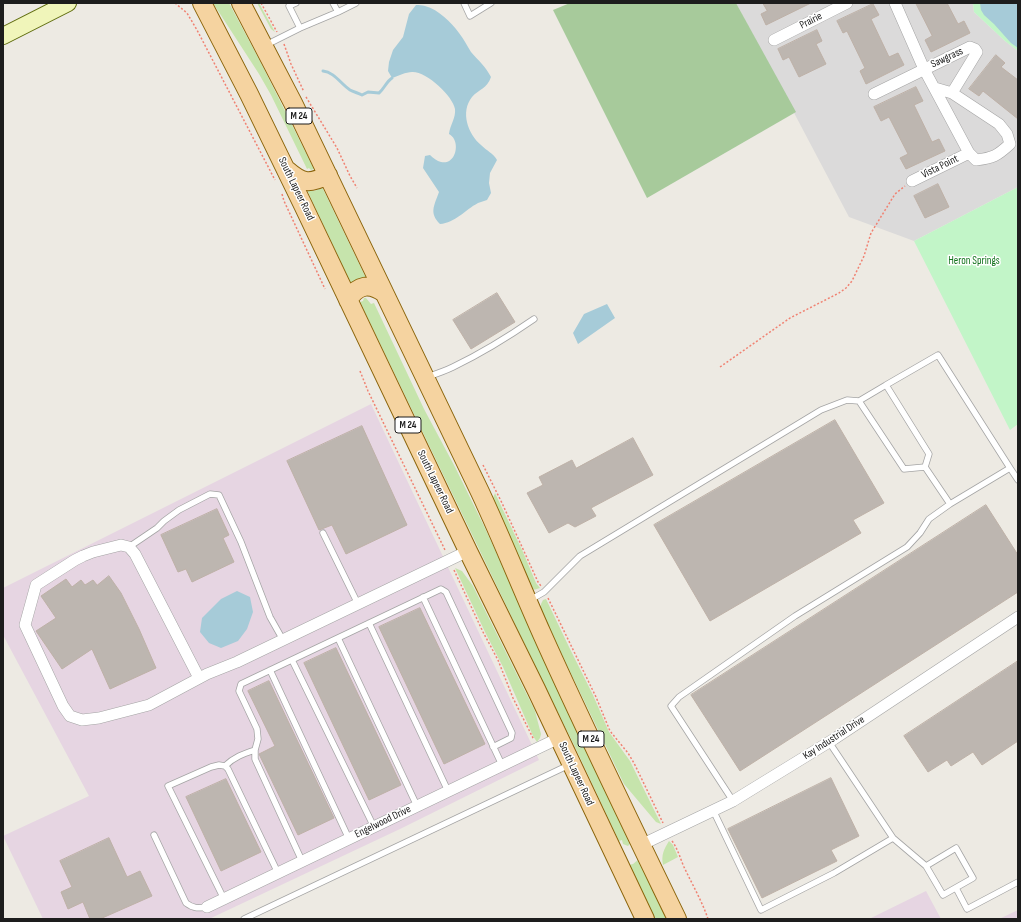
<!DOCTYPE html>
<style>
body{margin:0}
#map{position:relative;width:1021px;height:922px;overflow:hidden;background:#edeae3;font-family:"Sofia Sans Condensed",sans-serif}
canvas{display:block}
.frame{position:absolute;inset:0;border:4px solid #1d1d1d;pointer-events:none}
</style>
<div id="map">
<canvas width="1021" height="922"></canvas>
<div class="frame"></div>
</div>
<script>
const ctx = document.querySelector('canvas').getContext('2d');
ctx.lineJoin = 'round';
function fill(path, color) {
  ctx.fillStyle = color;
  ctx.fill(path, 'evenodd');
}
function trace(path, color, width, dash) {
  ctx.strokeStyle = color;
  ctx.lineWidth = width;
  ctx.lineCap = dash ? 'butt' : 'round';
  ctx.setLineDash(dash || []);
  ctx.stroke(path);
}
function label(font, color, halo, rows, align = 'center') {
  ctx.font = font + ' "Sofia Sans Condensed",sans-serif';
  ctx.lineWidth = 3;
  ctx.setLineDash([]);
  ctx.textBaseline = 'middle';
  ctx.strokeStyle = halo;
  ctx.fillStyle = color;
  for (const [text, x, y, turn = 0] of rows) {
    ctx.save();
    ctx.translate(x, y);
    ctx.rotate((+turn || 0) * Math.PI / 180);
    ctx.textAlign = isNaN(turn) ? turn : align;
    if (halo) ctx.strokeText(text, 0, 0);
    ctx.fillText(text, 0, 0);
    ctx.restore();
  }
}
const residential = new Path2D(`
 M 736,3 L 973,3 L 974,12 L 1005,41 L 1018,51 L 1018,187 L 914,241 L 849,217 Z`);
const industrial = new Path2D(`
 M 371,404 L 539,760 L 400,829 L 209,919 L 43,919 L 3,836 L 89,796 L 3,635 L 3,588 Z
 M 926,891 L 941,919 L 869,919 Z
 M 1018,910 L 1018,919 L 999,919 Z`);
const grass = new Path2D(`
 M 213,3 L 229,3 L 261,63 L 314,169 L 311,170 L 309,168 L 307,169 L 271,95 L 259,74 Z
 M 257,3 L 259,3 L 275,32 L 271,29 Z
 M 322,188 L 323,189 L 366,278 L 351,284 L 308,192 L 308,191 L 314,191 Z
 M 364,298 L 366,298 L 371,304 L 374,303 L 424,409 L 455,467 L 484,526 L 593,763 L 632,845 L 630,844 L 628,846 L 623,844 L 622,840 L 619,841 L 575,747 L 544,684 L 360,302 L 363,301 Z
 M 495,493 L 523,552 L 536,583 L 540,588 C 536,589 534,591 531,588 L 493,500 L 493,498 Z
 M 455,568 L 462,571 L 473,586 L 535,711 L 541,734 L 540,738 L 537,742 L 533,736 L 503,667 L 485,632 Z
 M 546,599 L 570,649 L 593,695 L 609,732 L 630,761 L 661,824 L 656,822 L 624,784 L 541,611 L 541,604 L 543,600 Z
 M 669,841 L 673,845 L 678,857 L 663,865 C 661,855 664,849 669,841 Z
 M 639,859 L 670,919 L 653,919 L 628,865 L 633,864 Z`);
const forest = new Path2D(`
 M 570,3 L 736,3 L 796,112 L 647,198 L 553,10 Z`);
const park = new Path2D(`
 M 973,3 L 1018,3 L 1018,51 L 1005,41 L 974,12 Z
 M 1018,187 L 1018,424 L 1010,430 L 914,241 Z`);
const water = new Path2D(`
 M 980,3 L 1018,3 L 1018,48 L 1011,43 L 994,24 L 984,15 L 981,10 Z
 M 416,5 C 419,5 422,5 425,6 C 439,10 451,22 459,33 C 464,39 467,46 471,52 C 478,60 486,67 491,77 C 487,89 479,89 472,97 C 460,112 468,134 481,145 C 487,151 493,153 497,160 L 490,173 L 489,183 L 491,193 L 487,200 C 484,201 481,202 478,203 C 465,210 455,223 440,224 C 429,213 434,206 439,192 L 423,168 L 425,156 L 430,155 C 433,158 437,161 441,162 C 454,165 459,148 454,139 C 453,137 451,135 449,134 C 450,125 456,118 455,109 C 453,96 426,71 412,72 C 406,72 398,76 392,78 L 388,71 L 389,62 L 393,50 L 403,37 L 409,14 Z
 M 607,304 L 615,318 L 578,344 L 573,333 L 584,314 Z
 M 237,591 L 250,597 L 253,612 L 247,629 L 238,641 L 221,648 L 209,643 L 200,632 L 202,618 L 221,599 Z`);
const stream = new Path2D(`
 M 323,71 C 334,72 341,84 350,90 C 354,92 358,93 362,95 L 368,92 L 379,93 C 384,89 386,82 392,78`);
const building = new Path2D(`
 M 763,3 L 811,3 L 766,25 L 761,14 L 767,11 Z
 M 916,3 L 947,3 L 958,24 L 964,21 L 970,33 L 931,52 L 925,40 L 932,36 Z
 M 873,4 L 879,15 L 871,19 L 889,57 L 898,53 L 904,65 L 866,84 L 860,71 L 865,68 L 847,31 L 843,33 L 837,21 Z
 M 817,30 L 822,41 L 816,44 L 826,64 L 799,77 L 789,57 L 783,60 L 778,49 Z
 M 996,55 L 1005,63 L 1001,67 L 1018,80 L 1018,119 L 983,91 L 979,96 L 969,89 Z
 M 916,87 L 923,101 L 914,105 L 932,142 L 939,139 L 945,151 L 906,169 L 900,158 L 908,154 L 889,117 L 881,121 L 874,107 Z
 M 938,184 L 949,207 L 925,218 L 914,196 Z
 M 497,293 L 515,322 L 471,349 L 453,320 Z
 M 835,420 L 884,503 L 853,520 L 861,533 L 710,621 L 654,525 Z
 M 362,426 L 407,525 L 346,554 L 332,525 L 319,530 L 287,461 Z
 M 633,438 L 653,475 L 591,508 L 596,516 L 575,527 L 568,523 L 549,533 L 527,493 L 543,485 L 539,477 L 572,460 L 576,468 Z
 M 986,505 L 1018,555 L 1018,592 L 740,771 L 691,695 Z
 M 217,509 L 229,535 L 223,538 L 234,562 L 192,582 L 186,569 L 178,572 L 161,535 Z
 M 109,576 L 121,593 L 139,629 L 156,668 L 110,689 L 92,649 L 62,669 L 36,631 L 56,618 L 41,596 L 66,579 L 72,587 L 81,580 L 85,585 L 93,580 L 97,585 Z
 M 420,608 L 485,744 L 444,764 L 379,627 Z
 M 336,648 L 401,785 L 369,800 L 304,663 Z
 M 1018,661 L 1018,741 L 982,765 L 973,752 L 951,766 L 947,760 L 928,772 L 904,736 Z
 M 269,681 L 334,818 L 298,835 L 259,754 L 275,746 L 248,691 Z
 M 831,778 L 859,836 L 831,850 L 837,861 L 762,898 L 728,829 Z
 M 226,779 L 261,852 L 221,871 L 186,797 Z
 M 109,838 L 127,877 L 140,871 L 152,896 L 100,919 L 90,919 L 83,902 L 68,909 L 61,892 L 72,887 L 60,861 Z`);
const path = new Path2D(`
 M 175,3 L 187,13 L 197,30 L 275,180
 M 261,3 L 277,32
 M 284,44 L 291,64 L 304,92
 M 306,97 L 337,148 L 350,176 L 357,188
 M 282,194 L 284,201 L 325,289
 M 720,367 L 790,318 L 839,293 L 846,288 L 852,281 L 864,256 L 871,233 L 895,194 L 905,186
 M 360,371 L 368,391 L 445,550
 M 483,465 L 502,503 L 538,582 L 541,586
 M 454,570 L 483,632 L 498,660 L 513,698 L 534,740
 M 548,598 L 596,697 L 610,731 L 628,753 L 634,763 L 663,823
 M 672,841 C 678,849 680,858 684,867 C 692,884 702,901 708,919`);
const service = new Path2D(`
 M 296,3 L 289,6 L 300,28
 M 333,3 L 338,12
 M 464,3 L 470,16 L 491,3
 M 266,45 L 300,28 L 338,12 L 356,3
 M 427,377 C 436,374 445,371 453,367 C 482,353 508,337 534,319
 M 886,385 L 938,355 L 1010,468
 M 859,401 L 886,385 L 929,454 L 925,467 L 950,504
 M 323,533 L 358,604
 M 129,547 L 157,528 L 164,521 L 179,510 L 210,494 L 219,495 L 241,542 L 270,617 L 283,640
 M 423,597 L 502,765
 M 530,600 L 544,592 L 580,556 L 821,410 L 847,400 L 859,401 L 904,469 L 925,467
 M 369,623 L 448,791
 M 338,638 L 417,806
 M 292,660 L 374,827
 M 270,670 L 349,839
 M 225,766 C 234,757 243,754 255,750
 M 733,801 L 671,706 L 679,697 L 795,616 L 907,547 L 920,533 L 929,519 L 950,504 L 1010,468 L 1018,480
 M 713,810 L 761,910 L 834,873 L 893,838 L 829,742
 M 154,835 L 186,903 C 194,909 198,908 207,907
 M 893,838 L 926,866
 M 956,848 L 973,878 L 943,895 L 926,866 Z
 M 302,861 L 255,759 L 255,750 L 258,739 L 257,729 L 239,691 L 241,684 L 441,589 L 446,592 L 512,733 L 511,738 L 493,747
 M 956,888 L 967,909 L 1018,882
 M 224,899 L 168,786 L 211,767 L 219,765 L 225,766 L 228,769 L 278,873
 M 244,919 L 569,765`);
const minor = new Path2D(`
 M 895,3 L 924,69 L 969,153 L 976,160 C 993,158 997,156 1010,144 L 1007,134 L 999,124 L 952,93 L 935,88
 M 774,40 L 847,3
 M 874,94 L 970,47 L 975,49 L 977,52 L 952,93
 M 912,181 L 969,153
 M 199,678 L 135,554 L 129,547 L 121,545 L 93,552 L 83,556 L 75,560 L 36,585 L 25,625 L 63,706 L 70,716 L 82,720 L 99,718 L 149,705 L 207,674 L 237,662 L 468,551
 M 641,845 L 733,801 L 746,793 L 834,739 L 1018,617
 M 207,907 L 559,738`);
const secondary = new Path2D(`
 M 3,36 L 68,3`);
const primary = new Path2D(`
 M 202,3 L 249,94 L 303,205 L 468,551 L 536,689 L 645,919
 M 241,3 L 293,103 L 480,492 C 502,539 521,587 542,634 C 585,730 631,824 677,919
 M 287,170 C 303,184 310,184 328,175
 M 348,300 C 358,284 370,283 384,293`);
const shields = [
 [299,116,26],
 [408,425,26],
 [591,739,26]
];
const shieldNames = [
 ["M 24",299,116],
 ["M 24",408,425],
 ["M 24",591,739]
];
const streetNames = [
 ["Prairie",811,21,-27],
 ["Sawgrass",947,58,-25],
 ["Vista Point",940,167,-26],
 ["South Lapeer Road",296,189,64],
 ["South Lapeer Road",435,482,64],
 ["Kay Industrial Drive",834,738,-33],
 ["South Lapeer Road",576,774,65],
 ["Engelwood Drive",383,822,-26]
];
const parkNames = [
 ["Heron Springs",974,261]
];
fill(residential, '#dbdada');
fill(industrial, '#e6d5e2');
fill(grass, '#c6e4ac');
fill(forest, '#a7ca9b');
fill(park, '#c2f5c8');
fill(water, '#a6cbd8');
trace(stream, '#a6cbd8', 3);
fill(building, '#bdb6b0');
trace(building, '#beb1a7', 1);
trace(service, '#a4a4a4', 7);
trace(minor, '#a4a4a4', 12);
trace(secondary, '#5e6b0c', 18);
trace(primary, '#8b640a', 20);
trace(path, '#f08272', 1.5, [2, 2]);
trace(service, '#fff', 5.5);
trace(minor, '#fff', 11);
trace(secondary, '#f0f5ba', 16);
trace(primary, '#f5d3a0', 18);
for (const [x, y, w] of shields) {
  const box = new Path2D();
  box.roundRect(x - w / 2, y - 8, w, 16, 3);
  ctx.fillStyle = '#fff';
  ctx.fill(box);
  trace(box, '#1d1d1d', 1);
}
label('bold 10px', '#1d1d1d', null, shieldNames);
label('11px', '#1d1d1d', '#fff', streetNames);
label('11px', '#13731d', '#fff', parkNames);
</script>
